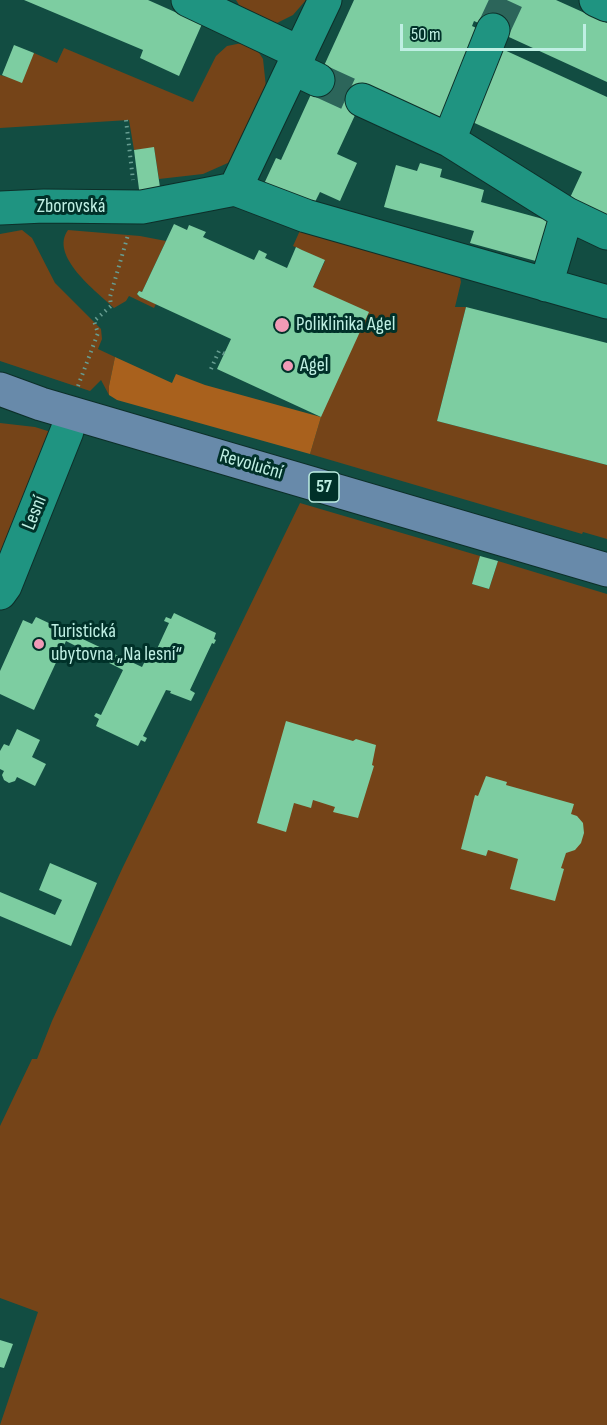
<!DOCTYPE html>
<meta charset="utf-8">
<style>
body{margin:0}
#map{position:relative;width:607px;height:1425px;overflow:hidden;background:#124d42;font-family:"Sofia Sans Condensed",sans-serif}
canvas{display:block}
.scale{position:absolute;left:400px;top:24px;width:186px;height:27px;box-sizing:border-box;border:3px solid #bfefe3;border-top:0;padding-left:8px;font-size:18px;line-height:21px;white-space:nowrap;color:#bfefe3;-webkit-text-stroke:4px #003129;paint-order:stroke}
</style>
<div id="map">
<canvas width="607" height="1425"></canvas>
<div class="scale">50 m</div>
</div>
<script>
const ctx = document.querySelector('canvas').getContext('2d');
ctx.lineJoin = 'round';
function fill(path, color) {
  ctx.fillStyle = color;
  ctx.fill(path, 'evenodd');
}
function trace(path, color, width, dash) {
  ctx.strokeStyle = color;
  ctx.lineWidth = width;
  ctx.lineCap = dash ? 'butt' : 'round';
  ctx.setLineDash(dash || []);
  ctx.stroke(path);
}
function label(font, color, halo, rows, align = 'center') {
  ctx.font = font + ' "Sofia Sans Condensed",sans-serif';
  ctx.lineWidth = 6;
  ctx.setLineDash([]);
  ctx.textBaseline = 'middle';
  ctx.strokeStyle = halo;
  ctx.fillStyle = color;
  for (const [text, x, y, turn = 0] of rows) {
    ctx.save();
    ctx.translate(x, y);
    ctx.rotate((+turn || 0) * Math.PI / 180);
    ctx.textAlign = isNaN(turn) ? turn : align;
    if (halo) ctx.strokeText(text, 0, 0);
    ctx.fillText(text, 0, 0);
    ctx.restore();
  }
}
const green = new Path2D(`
 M 236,0 L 306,0 L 293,15 L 277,23 L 244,13 Z
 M 242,43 L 256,48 L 263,59 L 266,87 L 230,162 L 203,174 L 159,179 L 154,148 L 134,150 L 129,120 L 0,128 L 0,75 L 7,77 L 34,53 L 57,63 L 64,48 L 193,102 L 216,56 L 227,46 Z
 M 302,226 L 460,277 L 461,282 L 455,307 L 466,307 L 437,421 L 607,465 L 607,539 L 583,532 L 582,534 L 310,454 L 321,417 L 313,287 L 325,261 L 293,246 Z
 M 22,230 L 32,238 L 55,283 L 101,329 L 102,339 L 98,349 L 115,357 L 109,386 L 109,395 L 101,380 L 90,391 L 0,361 L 0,234 Z
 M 68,230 L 140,236 L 166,241 L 142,292 L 139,291 L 137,294 L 140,297 L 156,304 L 154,308 L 129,296 L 126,301 L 114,308 C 96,291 49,256 68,230 Z
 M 0,423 L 35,427 L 54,433 L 0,572 Z
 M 300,503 L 480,556 L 472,584 L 489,589 L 498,561 L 607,594 L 607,1425 L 0,1425 L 38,1312 L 0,1298 L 0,1126 L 32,1059 L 37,1059 L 52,1021 L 122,869 Z`);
const forest = new Path2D(`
 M 115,357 L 172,383 L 176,374 L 205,385 L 321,417 L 310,454 L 117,400 L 109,395 L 109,386 Z`);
const building = new Path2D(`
 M 24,0 L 148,0 L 202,24 L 179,76 L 140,58 L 143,50 Z
 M 354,0 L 556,0 L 607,23 L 607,82 L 474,21 L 472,26 L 485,32 L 444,130 L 362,100 L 337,154 L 357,163 L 340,201 L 320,192 L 312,208 L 263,186 L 276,158 L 281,160 Z
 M 14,45 L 34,53 L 22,83 L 2,75 Z
 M 500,48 L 607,97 L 607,219 L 568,202 L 582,172 L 468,120 Z
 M 154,147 L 161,194 L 140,197 L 134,150 Z
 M 420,163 L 442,169 L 440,177 L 484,190 L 481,202 L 554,222 L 543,263 L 470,243 L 474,231 L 384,207 L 396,165 L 417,171 Z
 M 174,224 L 187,230 L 189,225 L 206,232 L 203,237 L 254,260 L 259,250 L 267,254 L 265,258 L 287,268 L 296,247 L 302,250 L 325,260 L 313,287 L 369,312 L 321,417 L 217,369 L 231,339 L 140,297 L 137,294 L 139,291 L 142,292 Z
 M 466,307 L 607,343 L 607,465 L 437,421 Z
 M 480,556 L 498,561 L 489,589 L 472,584 Z
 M 174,613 L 216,633 L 214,639 L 216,640 L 214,644 L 212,643 L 190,690 L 195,693 L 191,701 L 170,693 L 171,691 L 166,690 L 143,736 L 147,738 L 145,742 L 141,740 L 138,746 L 96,726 L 99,719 L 94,716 L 96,713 L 101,715 L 123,670 L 66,641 L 34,710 L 0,694 L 0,671 L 23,620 L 32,624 L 36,617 L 142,667 L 151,649 L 156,651 L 169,623 L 164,621 L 166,617 L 171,619 Z
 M 286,721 L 353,741 L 356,739 L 376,745 L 372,765 L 374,766 L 358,818 L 333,812 L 335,807 L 313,800 L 311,808 L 294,803 L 286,832 L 257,823 Z
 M 17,729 L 40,740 L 32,757 L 46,764 L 35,786 L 17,777 L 15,781 L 9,783 L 4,780 L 2,775 L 4,771 L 0,769 L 0,751 L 4,744 L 9,746 Z
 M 486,776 L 507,782 L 506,785 L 574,804 L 571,814 L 577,816 L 583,823 L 584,833 L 581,843 L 575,850 L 566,853 L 561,868 L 564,869 L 555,901 L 510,889 L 518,859 L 488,850 L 486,856 L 461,849 L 475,795 L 478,796 Z
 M 50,863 L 97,883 L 71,946 L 0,916 L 0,892 L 55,915 L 62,900 L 39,890 Z
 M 0,1340 L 13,1344 L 4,1368 L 0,1367 Z`);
const minorTunnel = new Path2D(`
 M 493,30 L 507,0
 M 318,80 L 362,100`);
const path = new Path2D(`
 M 126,120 L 133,180
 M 211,369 L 219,351 L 225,354
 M 78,386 L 98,333 L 94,321 L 111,306 L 110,297 L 128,235`);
const minor = new Path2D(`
 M 188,0 L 300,53
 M 596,0 L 607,5
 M 293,68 L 318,80
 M 362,100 L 449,140 L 567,214 L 607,233
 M 449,140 L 493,30
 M 235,189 L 325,0
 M 0,208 L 44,206 L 142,207 L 235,189 L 306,216 L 607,302
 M 546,285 L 567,214
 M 0,593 L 5,586 L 67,431`);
const major = new Path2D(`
 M 0,389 L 41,404 L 607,570`);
const markers = [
 [282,325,8,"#f09ab6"],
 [288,366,6,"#f09ab6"],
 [39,644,6,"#f09ab6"]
];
const shields = [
 [324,487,30]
];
const shieldNames = [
 ["57",324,487]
];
const streetNames = [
 ["Zborovská",71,207],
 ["Revoluční",251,465,16],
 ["Lesní",35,513,-68]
];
const poiNames = [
 ["Poliklinika Agel",296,325],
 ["Agel",300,366],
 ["Turistická",51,632],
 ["ubytovna „Na lesní“",51,655]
];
fill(green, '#754418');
fill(forest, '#a9611d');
fill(building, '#7dcda1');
trace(minorTunnel, '#2c655a', 33, [33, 16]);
trace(minor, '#0d2f29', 35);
trace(major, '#0d2f29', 35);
trace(path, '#679d91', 4, [1.5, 4.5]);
trace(minor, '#1f9481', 33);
trace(major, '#688aaa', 33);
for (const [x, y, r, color] of markers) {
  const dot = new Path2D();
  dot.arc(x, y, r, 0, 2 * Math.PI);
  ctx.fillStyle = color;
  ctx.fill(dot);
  trace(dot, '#003129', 2);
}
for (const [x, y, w] of shields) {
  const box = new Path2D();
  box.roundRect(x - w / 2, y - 15, w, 30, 4.5);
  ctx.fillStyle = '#003129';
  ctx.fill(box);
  trace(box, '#bfefe3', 1.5);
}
label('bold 18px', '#bfefe3', null, shieldNames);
label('20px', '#bfefe3', '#003129', streetNames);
label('20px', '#bfefe3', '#003129', poiNames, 'left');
</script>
